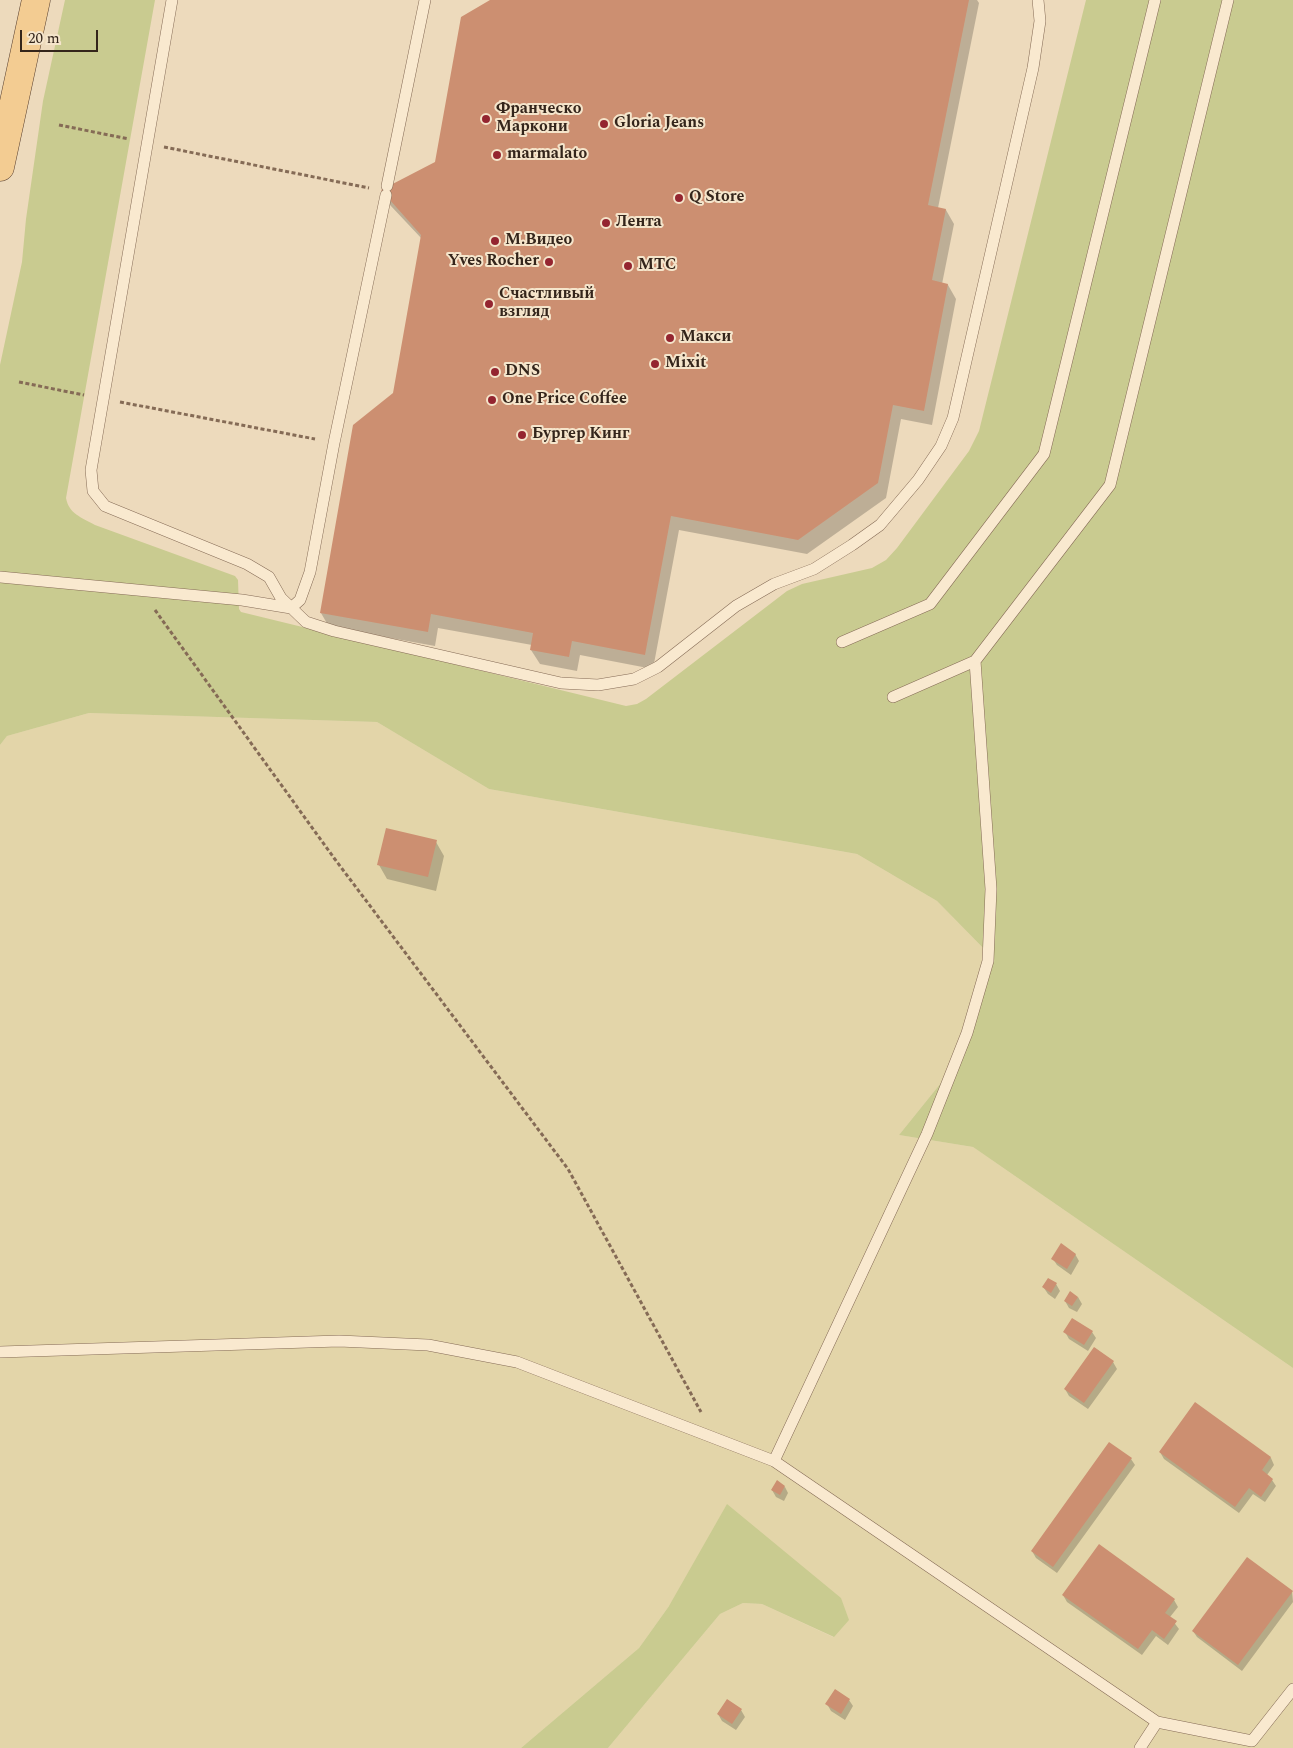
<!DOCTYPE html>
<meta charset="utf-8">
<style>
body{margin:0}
#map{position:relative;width:1293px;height:1748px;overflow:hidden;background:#eddabc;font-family:Spectral,serif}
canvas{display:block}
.scale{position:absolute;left:20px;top:30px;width:78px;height:22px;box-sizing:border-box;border:2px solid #34251b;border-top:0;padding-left:6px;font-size:15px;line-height:18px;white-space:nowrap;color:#34251b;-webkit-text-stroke:4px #f5e5cb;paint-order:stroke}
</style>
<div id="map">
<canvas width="1293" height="1748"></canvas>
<div class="scale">20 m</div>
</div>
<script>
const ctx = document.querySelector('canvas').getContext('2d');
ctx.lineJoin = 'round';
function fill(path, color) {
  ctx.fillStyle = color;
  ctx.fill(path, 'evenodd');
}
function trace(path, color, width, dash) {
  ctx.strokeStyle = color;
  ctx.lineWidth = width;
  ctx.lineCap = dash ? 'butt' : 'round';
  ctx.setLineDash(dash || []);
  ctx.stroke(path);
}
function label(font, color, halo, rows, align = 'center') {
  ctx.font = font + ' Spectral,serif';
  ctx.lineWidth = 4;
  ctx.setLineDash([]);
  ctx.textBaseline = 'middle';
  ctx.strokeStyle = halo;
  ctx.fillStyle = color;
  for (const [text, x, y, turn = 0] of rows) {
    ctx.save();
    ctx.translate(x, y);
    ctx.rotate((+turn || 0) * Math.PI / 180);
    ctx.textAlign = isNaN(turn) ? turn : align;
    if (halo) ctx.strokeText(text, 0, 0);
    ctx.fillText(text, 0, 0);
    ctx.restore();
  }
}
const farmland = new Path2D(`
 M 89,713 L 377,722 L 489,789 L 857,854 L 937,901 L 988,953 L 953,1068 L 899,1135 L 973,1147 L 1293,1368 L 1293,1748 L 608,1748 L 720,1614 L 743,1603 L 762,1604 L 833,1637 L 841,1598 L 669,1606 L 639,1648 L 521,1748 L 0,1748 L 0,745 L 7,736 Z`);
const green = new Path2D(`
 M 65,0 L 155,0 L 66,498 C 69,514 81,517 95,525 L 235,576 L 238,580 L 239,609 L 241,612 L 626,706 L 637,704 L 646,699 L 787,591 L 802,584 L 872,568 L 886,560 L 897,548 L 969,451 L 979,431 L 1086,0 L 1293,0 L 1293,1368 L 973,1147 L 899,1135 L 953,1068 L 988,953 L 937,901 L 857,854 L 489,789 L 377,722 L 89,713 L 7,736 L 0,745 L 0,365 L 22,262 L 26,219 L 43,101 Z
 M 727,1504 L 841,1598 L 849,1620 L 834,1637 L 762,1604 L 743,1603 L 720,1614 L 608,1748 L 521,1748 L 639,1648 L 669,1606 Z`);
const shadow = new Path2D(`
 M 492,0 L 977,0 L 979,3 L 938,208 L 946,210 L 954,224 L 942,284 L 948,285 L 956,299 L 932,425 L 901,419 L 886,498 L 807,554 L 679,530 L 653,669 L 580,655 L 577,671 L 540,664 L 531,650 L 532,645 L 438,628 L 435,646 L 329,627 L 321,613 L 394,394 L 422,239 L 390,205 L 382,191 L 436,163 Z
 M 436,842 L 444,856 L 436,891 L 387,879 L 379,865 Z
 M 1075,1254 L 1079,1261 L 1071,1275 L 1057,1265 L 1053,1259 Z
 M 1056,1284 L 1060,1291 L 1055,1299 L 1048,1294 L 1044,1288 Z
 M 1078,1297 L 1082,1304 L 1077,1312 L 1069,1308 L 1065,1301 Z
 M 1065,1332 L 1092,1332 L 1096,1338 L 1088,1351 L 1069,1339 Z
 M 1095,1348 L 1113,1362 L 1117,1369 L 1088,1409 L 1069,1396 L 1065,1389 Z
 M 1196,1404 L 1271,1458 L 1274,1465 L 1267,1475 L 1272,1480 L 1276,1486 L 1265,1502 L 1253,1494 L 1239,1513 L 1164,1459 L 1160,1452 Z
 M 1131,1459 L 1135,1465 L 1057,1573 L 1036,1558 L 1032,1551 Z
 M 785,1487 L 788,1493 L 784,1501 L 776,1497 L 772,1490 Z
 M 1292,1592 L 1293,1602 L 1242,1671 L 1197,1637 L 1193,1631 Z
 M 1063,1595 L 1174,1600 L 1178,1607 L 1170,1617 L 1179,1629 L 1168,1645 L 1156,1636 L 1142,1655 L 1067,1602 Z
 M 849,1700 L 853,1706 L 845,1720 L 831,1711 L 827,1704 Z
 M 741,1710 L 745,1717 L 736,1730 L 722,1721 L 718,1714 Z`);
const building = new Path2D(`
 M 490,0 L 969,0 L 928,205 L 946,209 L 932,280 L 948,284 L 924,411 L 893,405 L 878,483 L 798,540 L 671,516 L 645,655 L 572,641 L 569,657 L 530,650 L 533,633 L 431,614 L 428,632 L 320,613 L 353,425 L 393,393 L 421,235 L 381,190 L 435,162 L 461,17 Z
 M 386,828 L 437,840 L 428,877 L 377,865 Z
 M 1061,1243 L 1076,1254 L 1067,1269 L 1051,1259 Z
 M 1048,1278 L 1057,1283 L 1051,1293 L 1042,1287 Z
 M 1070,1291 L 1078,1297 L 1072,1306 L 1064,1301 Z
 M 1072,1318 L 1093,1331 L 1084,1345 L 1063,1332 Z
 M 1094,1347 L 1114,1361 L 1084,1403 L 1064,1389 Z
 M 1195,1402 L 1271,1457 L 1262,1470 L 1273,1479 L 1261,1497 L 1249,1488 L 1235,1507 L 1159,1452 Z
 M 1109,1442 L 1132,1458 L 1053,1567 L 1031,1551 Z
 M 777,1480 L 785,1486 L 780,1495 L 771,1490 Z
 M 1099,1544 L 1175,1599 L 1165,1613 L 1177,1621 L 1164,1639 L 1152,1630 L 1138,1649 L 1062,1595 Z
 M 1247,1557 L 1293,1591 L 1238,1665 L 1192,1631 Z
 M 835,1689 L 850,1699 L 841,1714 L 825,1704 Z
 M 727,1699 L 742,1709 L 732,1724 L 717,1714 Z`);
const path = new Path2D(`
 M 59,125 L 129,139
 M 164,147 L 369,188
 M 19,382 L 84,395
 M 120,402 L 315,439
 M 155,610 L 334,858 L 568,1169 L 701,1412`);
const service = new Path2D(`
 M 172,0 L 91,470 L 93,491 L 105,506 L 247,564 L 269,577 L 281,598 L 306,622 L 334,631 L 561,683 L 598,685 L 634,679 L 658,667 L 736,606 L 774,584 L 814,569 L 852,545 L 880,525 L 918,480 L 941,446 L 953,418 L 1033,68 L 1040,21 L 1038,0
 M 387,186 L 425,0
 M 0,577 L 242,600 L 291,608 L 300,600 L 310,572 L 334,443 L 386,195
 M 842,642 L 930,604 L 1044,454 L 1155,0
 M 893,697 L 975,661
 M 0,1352 L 339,1341 L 428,1345 L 517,1362 L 774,1461 L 1157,1722 L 1140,1748
 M 774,1461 L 927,1134 L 967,1033 L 988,961 L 991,889 L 975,661 L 1110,485 L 1228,0
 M 1157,1722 L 1252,1741 L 1293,1689`);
const primary = new Path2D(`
 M 0,167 L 36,0`);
const markers = [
 [486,119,5,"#942530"],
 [604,124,5,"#942530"],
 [497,155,5,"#942530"],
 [679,198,5,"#942530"],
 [606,223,5,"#942530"],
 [495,241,5,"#942530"],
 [549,262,5,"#942530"],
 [628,266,5,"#942530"],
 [489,304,5,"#942530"],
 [670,338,5,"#942530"],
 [655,364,5,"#942530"],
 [495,372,5,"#942530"],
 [492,400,5,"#942530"],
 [522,435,5,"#942530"]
];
const poiNames = [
 ["Франческо",496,110],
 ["Маркони",496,128],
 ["Gloria Jeans",614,124],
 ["marmalato",507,155],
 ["Q Store",689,198],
 ["Лента",616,223],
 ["М.Видео",505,241],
 ["Yves Rocher",539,262,"right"],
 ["МТС",638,266],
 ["Счастливый",499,295],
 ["взгляд",499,313],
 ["Макси",680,338],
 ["Mixit",665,364],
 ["DNS",505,372],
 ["One Price Coffee",502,400],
 ["Бургер Кинг",532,435]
];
fill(farmland, '#e3d5a9');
fill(green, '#c9cb90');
fill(shadow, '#0003');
fill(building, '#cc8f71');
trace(service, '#856b56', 12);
trace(primary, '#52392a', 29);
trace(path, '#856b56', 3, [4, 2.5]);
trace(service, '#f9e9cf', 11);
trace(primary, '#f3cc92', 28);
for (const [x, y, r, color] of markers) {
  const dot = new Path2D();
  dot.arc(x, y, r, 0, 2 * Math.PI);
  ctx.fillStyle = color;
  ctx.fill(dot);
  trace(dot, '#f5e5cb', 2);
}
label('bold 16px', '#34251b', '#f5e5cb', poiNames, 'left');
</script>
